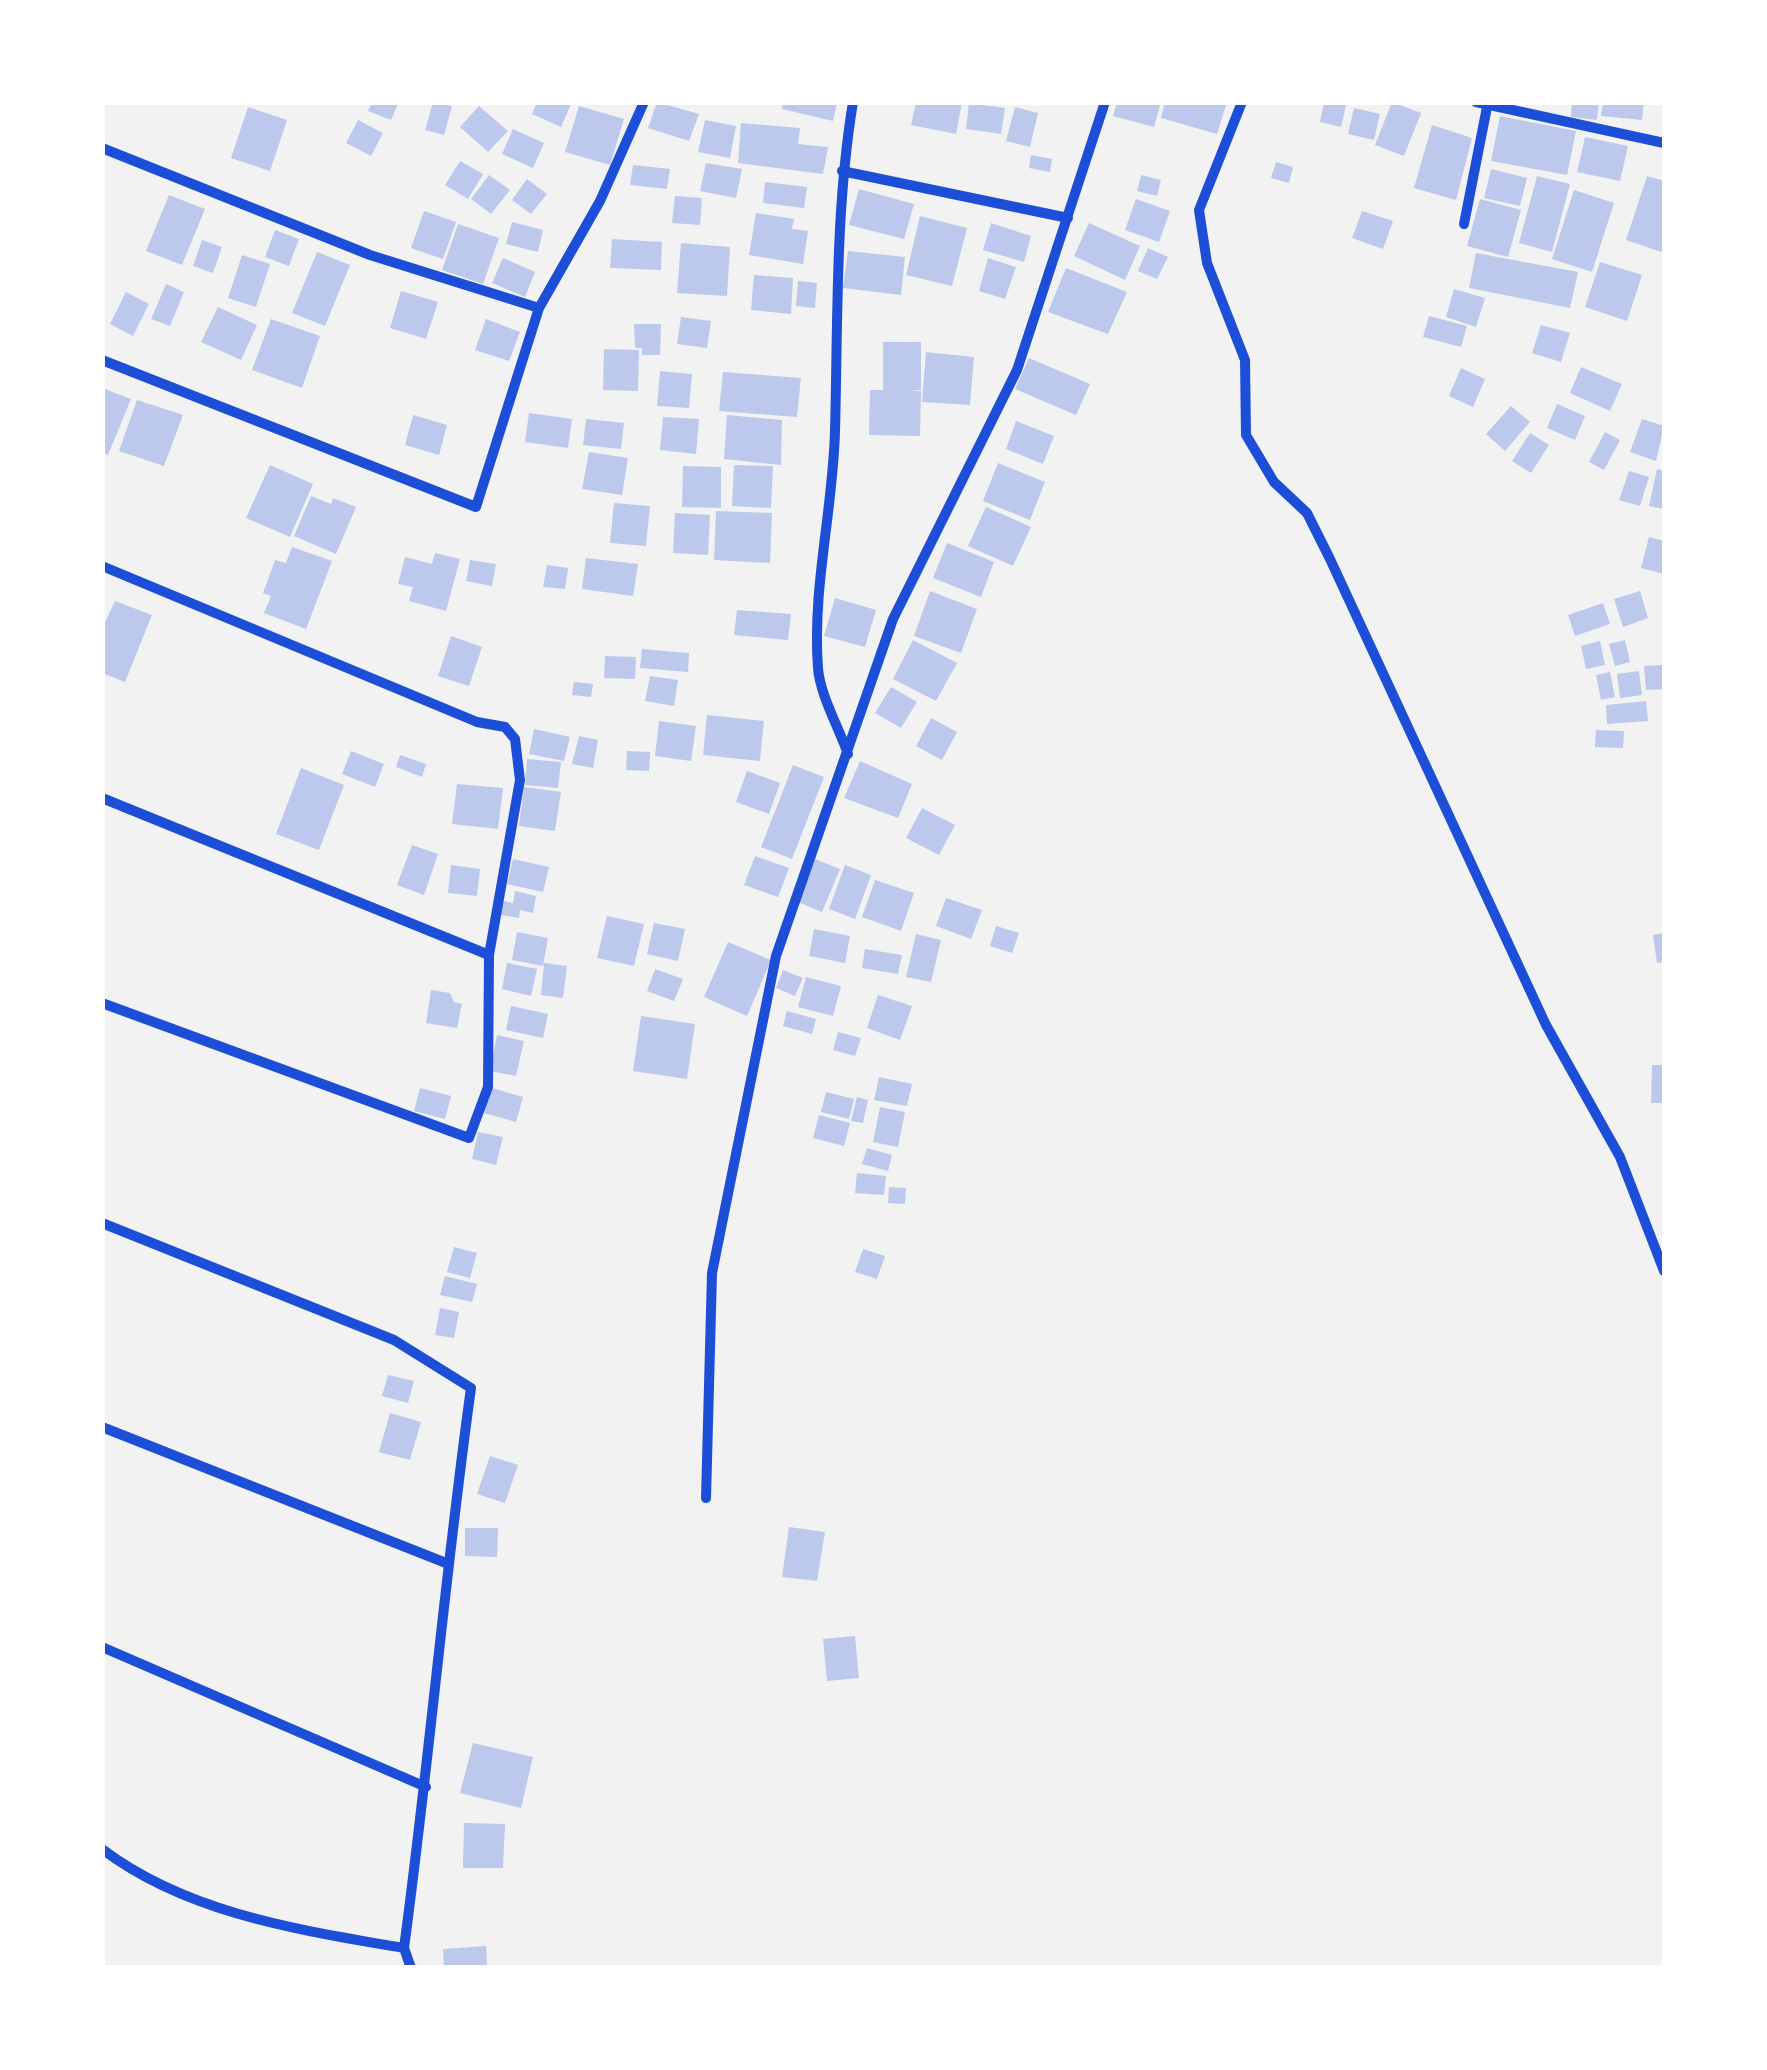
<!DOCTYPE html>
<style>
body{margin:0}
#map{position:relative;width:1767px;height:2070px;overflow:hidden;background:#f2f2f2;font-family:"Space Grotesk",sans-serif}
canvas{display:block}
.frame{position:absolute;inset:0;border:105px solid #fff;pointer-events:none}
</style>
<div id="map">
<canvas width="1767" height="2070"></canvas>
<div class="frame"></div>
</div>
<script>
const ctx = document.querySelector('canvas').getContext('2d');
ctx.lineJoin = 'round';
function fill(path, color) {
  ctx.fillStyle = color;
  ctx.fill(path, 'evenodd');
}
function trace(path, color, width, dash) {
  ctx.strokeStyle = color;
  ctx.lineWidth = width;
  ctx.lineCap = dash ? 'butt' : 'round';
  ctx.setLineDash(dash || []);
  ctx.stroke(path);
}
const building = new Path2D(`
 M 372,102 L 399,102 L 391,120 L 368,111 Z
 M 433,102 L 452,106 L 444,135 L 425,130 Z
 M 537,102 L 572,102 L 561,127 L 532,114 Z
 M 657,102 L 699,114 L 689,141 L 648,128 Z
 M 783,102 L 837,102 L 833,121 L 782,109 Z
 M 916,102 L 962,102 L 956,134 L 911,125 Z
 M 1117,102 L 1161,102 L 1154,127 L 1113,116 Z
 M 1165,102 L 1227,102 L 1217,134 L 1161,118 Z
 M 1324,102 L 1346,105 L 1341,127 L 1320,122 Z
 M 1392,102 L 1421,113 L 1404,156 L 1375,145 Z
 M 1572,102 L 1599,102 L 1597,120 L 1571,117 Z
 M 1603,102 L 1644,102 L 1642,120 L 1601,116 Z
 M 969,103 L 1005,108 L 1001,134 L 966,129 Z
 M 479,106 L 508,131 L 488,152 L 460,127 Z
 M 579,106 L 624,119 L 610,165 L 565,152 Z
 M 248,107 L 287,120 L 270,171 L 231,158 Z
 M 1015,107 L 1038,113 L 1030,147 L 1006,141 Z
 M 1354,108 L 1380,114 L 1374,140 L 1348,134 Z
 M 1500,116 L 1576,131 L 1567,175 L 1491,161 Z
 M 358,120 L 383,133 L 371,156 L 346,143 Z
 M 705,120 L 736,126 L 730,158 L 698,152 Z
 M 741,123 L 800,128 L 798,144 L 828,147 L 823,174 L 738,163 Z
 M 1432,125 L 1472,138 L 1456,200 L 1414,188 Z
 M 513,129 L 544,143 L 533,168 L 502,154 Z
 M 1585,137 L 1628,146 L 1620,181 L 1577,172 Z
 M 1031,155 L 1052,159 L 1050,172 L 1029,168 Z
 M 460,161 L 483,174 L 468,199 L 445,185 Z
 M 1276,162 L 1293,167 L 1289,183 L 1271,178 Z
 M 706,163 L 742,169 L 736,198 L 700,191 Z
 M 633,165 L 670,169 L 667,189 L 630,185 Z
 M 1491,169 L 1527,178 L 1520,206 L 1484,198 Z
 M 489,175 L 510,190 L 491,214 L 471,199 Z
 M 1141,175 L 1161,180 L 1157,196 L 1137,191 Z
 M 1537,176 L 1570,184 L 1552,252 L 1519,243 Z
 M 1647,176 L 1664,181 L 1664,253 L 1626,240 Z
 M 527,179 L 547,194 L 531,214 L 512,200 Z
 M 765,182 L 807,187 L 804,208 L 763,203 Z
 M 859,189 L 914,204 L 904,239 L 849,225 Z
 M 1574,190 L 1614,203 L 1592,272 L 1552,259 Z
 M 169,195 L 205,209 L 182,265 L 146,251 Z
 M 675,196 L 702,198 L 700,225 L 672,223 Z
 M 1136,199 L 1170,211 L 1159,242 L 1125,230 Z
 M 1480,199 L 1521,210 L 1508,257 L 1467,246 Z
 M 424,211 L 456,222 L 443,259 L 411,248 Z
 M 1362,211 L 1393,221 L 1383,249 L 1352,238 Z
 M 756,213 L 794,219 L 792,229 L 808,231 L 803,264 L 749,255 Z
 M 920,216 L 967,228 L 952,286 L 906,275 Z
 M 512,222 L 543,230 L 538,252 L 506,244 Z
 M 991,223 L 1031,236 L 1024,262 L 983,250 Z
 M 1089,223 L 1140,246 L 1125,280 L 1074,256 Z
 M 458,224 L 499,238 L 483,284 L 442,270 Z
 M 275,230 L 299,239 L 289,266 L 265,257 Z
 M 612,239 L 662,242 L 661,270 L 610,268 Z
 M 202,240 L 222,247 L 213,273 L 193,266 Z
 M 681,243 L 730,247 L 727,296 L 677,293 Z
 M 1148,248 L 1168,257 L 1157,279 L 1138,271 Z
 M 848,251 L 905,257 L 901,295 L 843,288 Z
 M 317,252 L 350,265 L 325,326 L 292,313 Z
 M 1476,253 L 1578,272 L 1570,308 L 1469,288 Z
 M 242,255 L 270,264 L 256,307 L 228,298 Z
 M 503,258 L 535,272 L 525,297 L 492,283 Z
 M 988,258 L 1016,267 L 1005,299 L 979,291 Z
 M 1600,262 L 1642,275 L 1627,321 L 1585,307 Z
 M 1066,268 L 1127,292 L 1108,334 L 1048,312 Z
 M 754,275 L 793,278 L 791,314 L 751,310 Z
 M 798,281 L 817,283 L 815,308 L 796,306 Z
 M 166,284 L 184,292 L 170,326 L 151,319 Z
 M 1454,289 L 1485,298 L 1476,327 L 1446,317 Z
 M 401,291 L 438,302 L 426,339 L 390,328 Z
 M 126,292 L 149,304 L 133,336 L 110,324 Z
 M 218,307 L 257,325 L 241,360 L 201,342 Z
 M 1429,316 L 1467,326 L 1461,347 L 1423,337 Z
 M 681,317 L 711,321 L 707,348 L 677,344 Z
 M 271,319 L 320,336 L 302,388 L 252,370 Z
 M 486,319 L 520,332 L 509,361 L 475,350 Z
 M 634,324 L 661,324 L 660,355 L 642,355 L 642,348 L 635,348 Z
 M 1541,325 L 1570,333 L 1561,362 L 1532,353 Z
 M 883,342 L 921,342 L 921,390 L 907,390 L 921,391 L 920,436 L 869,435 L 870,390 L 883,390 Z
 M 604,349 L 639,350 L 638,391 L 603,390 Z
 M 926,352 L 974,357 L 970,405 L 922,402 Z
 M 1029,358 L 1090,384 L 1076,415 L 1015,389 Z
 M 1581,367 L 1622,384 L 1610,411 L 1570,393 Z
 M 1461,368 L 1485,379 L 1473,407 L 1449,396 Z
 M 660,371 L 692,374 L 689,408 L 657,406 Z
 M 723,372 L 801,378 L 797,417 L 719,411 Z
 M 102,388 L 131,399 L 108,455 L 102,453 Z
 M 137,400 L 183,415 L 164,466 L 119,451 Z
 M 1557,404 L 1585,416 L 1575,440 L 1547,428 Z
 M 1511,406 L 1530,422 L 1505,451 L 1486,434 Z
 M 529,413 L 572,419 L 568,448 L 525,442 Z
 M 413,415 L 447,425 L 439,455 L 405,445 Z
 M 727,415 L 782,420 L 781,465 L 724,459 Z
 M 663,417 L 699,419 L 696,454 L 660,450 Z
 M 586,419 L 624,423 L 621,449 L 583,445 Z
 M 1642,419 L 1664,426 L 1656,461 L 1630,452 Z
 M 1016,421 L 1054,436 L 1043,464 L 1006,449 Z
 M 1605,432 L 1620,440 L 1604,470 L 1589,462 Z
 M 1530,433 L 1549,445 L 1531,473 L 1512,461 Z
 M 589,452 L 628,458 L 622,495 L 582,489 Z
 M 998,463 L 1045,482 L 1030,520 L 983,501 Z
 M 270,465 L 313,484 L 290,537 L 246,518 Z
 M 734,465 L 773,466 L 771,508 L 732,506 Z
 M 683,466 L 721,467 L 721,508 L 682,507 Z
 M 1657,469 L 1664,471 L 1664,509 L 1649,506 Z
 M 1629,471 L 1649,477 L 1640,506 L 1619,500 Z
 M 311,496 L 331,504 L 333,498 L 356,507 L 336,554 L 294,536 Z
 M 614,503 L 650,506 L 646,546 L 610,543 Z
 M 986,507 L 1031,527 L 1013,566 L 968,546 Z
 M 716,511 L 772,513 L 770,563 L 714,560 Z
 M 675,513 L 710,515 L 708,555 L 673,553 Z
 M 1649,537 L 1664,541 L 1664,574 L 1641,568 Z
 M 947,543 L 994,562 L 981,597 L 933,578 Z
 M 292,547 L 332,561 L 306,629 L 264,613 L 271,596 L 263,593 L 275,560 L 286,563 Z
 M 435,553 L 460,559 L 446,611 L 409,601 L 413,587 L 398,584 L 405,557 L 432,564 Z
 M 586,558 L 638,564 L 633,596 L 582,589 Z
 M 470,560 L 496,564 L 492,586 L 466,581 Z
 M 547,565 L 568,568 L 565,589 L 543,587 Z
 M 930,591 L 977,609 L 961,653 L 914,636 Z
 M 1640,591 L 1648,618 L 1623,627 L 1614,599 Z
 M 835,598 L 876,610 L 865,647 L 824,636 Z
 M 115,601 L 152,615 L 125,682 L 102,673 L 102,629 Z
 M 1603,603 L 1610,624 L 1575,636 L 1568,615 Z
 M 737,610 L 791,614 L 788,640 L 734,635 Z
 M 451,636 L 482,647 L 469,686 L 438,676 Z
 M 913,640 L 957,663 L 936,701 L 893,679 Z
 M 1625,640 L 1630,662 L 1615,666 L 1609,644 Z
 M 1600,641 L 1605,665 L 1586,669 L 1581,646 Z
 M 642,649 L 689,653 L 688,672 L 640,668 Z
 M 605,656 L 636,657 L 635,679 L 604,678 Z
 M 1662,665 L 1664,689 L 1646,690 L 1644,666 Z
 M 1639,671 L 1642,695 L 1620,698 L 1617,674 Z
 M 1610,672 L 1615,697 L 1601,700 L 1596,675 Z
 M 650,676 L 678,680 L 674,706 L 645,701 Z
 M 574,682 L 593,684 L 591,697 L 572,695 Z
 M 891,687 L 917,702 L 901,728 L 875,713 Z
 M 1646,701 L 1648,721 L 1607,724 L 1606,705 Z
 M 707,715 L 764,721 L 760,761 L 703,755 Z
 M 931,718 L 957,732 L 942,760 L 916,746 Z
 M 659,721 L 696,726 L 691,761 L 655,756 Z
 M 534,729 L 570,737 L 564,761 L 529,754 Z
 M 1596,730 L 1624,731 L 1623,748 L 1595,747 Z
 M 579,736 L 598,740 L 593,768 L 572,764 Z
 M 351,751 L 384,764 L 375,787 L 342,774 Z
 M 627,751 L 650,752 L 649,771 L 626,770 Z
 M 400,755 L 426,764 L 422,777 L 396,767 Z
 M 527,759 L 561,762 L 558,788 L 525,785 Z
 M 860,761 L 912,784 L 898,818 L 844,798 Z
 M 793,765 L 824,777 L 792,859 L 761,847 Z
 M 301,768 L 344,785 L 319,850 L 276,834 Z
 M 747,771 L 780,783 L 769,814 L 736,802 Z
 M 457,784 L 503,788 L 498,829 L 452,824 Z
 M 524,787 L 561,792 L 555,831 L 519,826 Z
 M 922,808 L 955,825 L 939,855 L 906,838 Z
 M 412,845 L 438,854 L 424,895 L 397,885 Z
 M 755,856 L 789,868 L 778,897 L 744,885 Z
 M 513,859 L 549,867 L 543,892 L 507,884 Z
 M 815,859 L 840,869 L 822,912 L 798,902 Z
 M 451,865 L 480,869 L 477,896 L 448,893 Z
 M 845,865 L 871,875 L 855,919 L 829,909 Z
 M 875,880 L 914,893 L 901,931 L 862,917 Z
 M 515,891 L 536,896 L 533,913 L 520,910 L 519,918 L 501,915 L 503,901 L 513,903 Z
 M 946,898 L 982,910 L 971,939 L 936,926 Z
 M 607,916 L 644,924 L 634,966 L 597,958 Z
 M 654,923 L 685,929 L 678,961 L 647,954 Z
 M 996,926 L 1019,933 L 1012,953 L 990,946 Z
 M 814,929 L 850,936 L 845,963 L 809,956 Z
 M 517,932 L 548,938 L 543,966 L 512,960 Z
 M 1664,933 L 1664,962 L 1657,963 L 1653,935 Z
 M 916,934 L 941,940 L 931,982 L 906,977 Z
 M 728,942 L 771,960 L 747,1016 L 704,997 Z
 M 865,949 L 902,955 L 898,974 L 862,968 Z
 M 507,963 L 537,969 L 531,996 L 502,989 Z
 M 544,963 L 567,966 L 563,998 L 541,995 Z
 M 655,969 L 683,979 L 674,1001 L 647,991 Z
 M 783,970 L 803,978 L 795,996 L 776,988 Z
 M 806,977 L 841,986 L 833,1016 L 798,1007 Z
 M 431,990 L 450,993 L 454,1002 L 462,1004 L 457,1028 L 426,1023 Z
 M 878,995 L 912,1006 L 900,1040 L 867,1028 Z
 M 511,1006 L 548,1014 L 543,1038 L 506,1030 Z
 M 787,1011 L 816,1019 L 812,1034 L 783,1026 Z
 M 641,1016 L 695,1024 L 687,1079 L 633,1071 Z
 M 838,1032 L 861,1038 L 855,1056 L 833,1050 Z
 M 497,1035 L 524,1041 L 516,1076 L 490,1071 Z
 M 1652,1065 L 1664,1065 L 1664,1103 L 1651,1103 Z
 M 879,1077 L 912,1084 L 907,1106 L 874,1100 Z
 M 420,1088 L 451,1096 L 445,1119 L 414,1111 Z
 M 492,1088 L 523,1097 L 516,1122 L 484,1113 Z
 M 826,1092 L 854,1099 L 849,1119 L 821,1112 Z
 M 857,1097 L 868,1100 L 863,1123 L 851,1121 Z
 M 880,1107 L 905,1112 L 898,1147 L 873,1142 Z
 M 819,1115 L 850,1123 L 844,1146 L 813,1138 Z
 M 478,1132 L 503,1137 L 496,1165 L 472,1159 Z
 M 867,1148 L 892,1155 L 888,1171 L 862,1164 Z
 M 857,1173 L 886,1176 L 884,1195 L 855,1193 Z
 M 889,1187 L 906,1188 L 905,1204 L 888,1203 Z
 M 454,1247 L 477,1253 L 470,1278 L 447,1272 Z
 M 863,1249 L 885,1256 L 877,1279 L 855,1272 Z
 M 445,1276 L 477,1284 L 472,1302 L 440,1295 Z
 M 440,1308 L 459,1312 L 454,1338 L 435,1335 Z
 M 388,1375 L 414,1381 L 408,1403 L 382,1396 Z
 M 390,1413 L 421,1422 L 410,1460 L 379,1452 Z
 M 490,1456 L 518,1465 L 505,1503 L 477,1494 Z
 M 789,1527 L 825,1532 L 817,1581 L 782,1577 Z
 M 465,1528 L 498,1528 L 497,1557 L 465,1556 Z
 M 855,1636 L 859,1678 L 827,1681 L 823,1639 Z
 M 473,1743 L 533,1757 L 521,1808 L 460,1793 Z
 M 464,1823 L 505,1824 L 503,1868 L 463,1868 Z
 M 486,1946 L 487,1968 L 444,1968 L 443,1949 Z`);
const minor = new Path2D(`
 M 1242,102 L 1199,210 L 1207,263 L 1245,360 L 1246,435 L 1274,482 L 1307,513 L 1330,559 L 1546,1025 L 1620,1157 L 1664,1271
 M 1476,102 L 1664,143
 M 102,148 L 370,255 L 539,308
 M 842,171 L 1068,218
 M 1464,224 L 1488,102
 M 102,360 L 476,507 L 539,308 L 600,201 L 644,102
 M 102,566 L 477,722 L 505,727 L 515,739 L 520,780 L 489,955 L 488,1087 L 469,1138 L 102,1003
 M 848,754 C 839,728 820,695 818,668 C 812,589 833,510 835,431 C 838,320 835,212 853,102
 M 102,798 L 489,955
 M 102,1223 L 394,1340 L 471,1388 C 445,1575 429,1762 404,1948 L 411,1968
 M 102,1427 L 446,1563
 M 706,1498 L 712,1273 L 776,956 L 893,619 L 1017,370 L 1105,102
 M 102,1647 L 426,1787
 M 102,1849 C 188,1914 300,1930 404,1948`);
fill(building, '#bdc9ec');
trace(minor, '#1d4ed8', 10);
</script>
